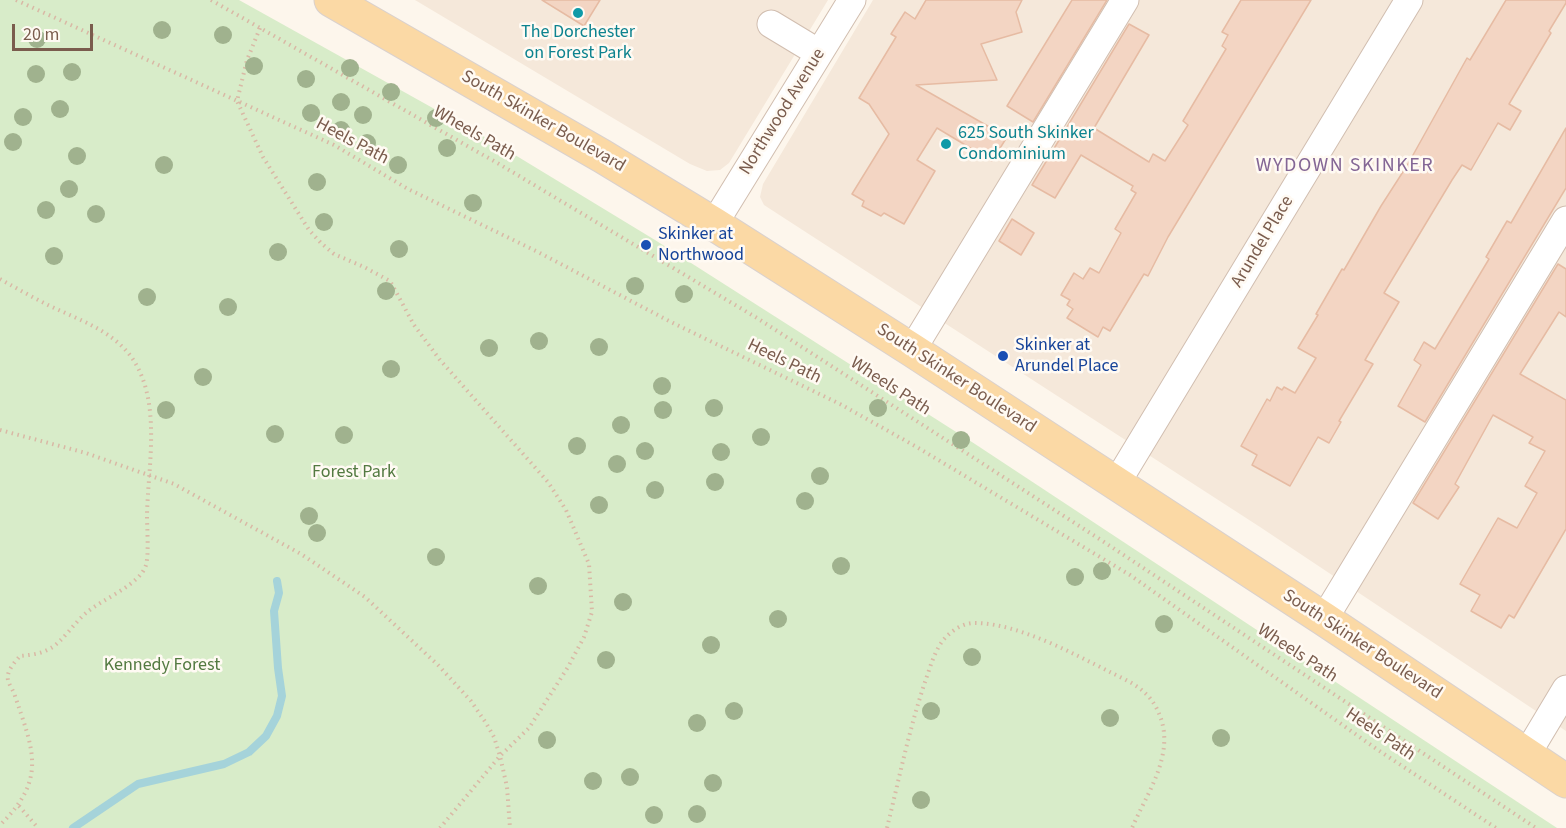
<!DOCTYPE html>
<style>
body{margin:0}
#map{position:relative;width:1566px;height:828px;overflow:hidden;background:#fdf6ec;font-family:"Source Sans 3",sans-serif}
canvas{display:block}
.scale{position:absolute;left:12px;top:24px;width:81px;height:27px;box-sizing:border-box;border:3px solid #7a5c4d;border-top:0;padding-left:8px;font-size:18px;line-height:21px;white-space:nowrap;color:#7a5c4d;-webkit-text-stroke:4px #fffaf3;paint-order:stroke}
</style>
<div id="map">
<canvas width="1566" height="828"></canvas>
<div class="scale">20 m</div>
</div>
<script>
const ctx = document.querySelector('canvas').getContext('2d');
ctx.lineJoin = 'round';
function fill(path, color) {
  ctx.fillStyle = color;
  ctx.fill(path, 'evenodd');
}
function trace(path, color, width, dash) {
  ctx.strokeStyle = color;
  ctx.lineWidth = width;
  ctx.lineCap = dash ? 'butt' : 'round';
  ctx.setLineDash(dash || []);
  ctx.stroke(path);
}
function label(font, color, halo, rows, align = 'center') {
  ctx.font = font + ' "Source Sans 3",sans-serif';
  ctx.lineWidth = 5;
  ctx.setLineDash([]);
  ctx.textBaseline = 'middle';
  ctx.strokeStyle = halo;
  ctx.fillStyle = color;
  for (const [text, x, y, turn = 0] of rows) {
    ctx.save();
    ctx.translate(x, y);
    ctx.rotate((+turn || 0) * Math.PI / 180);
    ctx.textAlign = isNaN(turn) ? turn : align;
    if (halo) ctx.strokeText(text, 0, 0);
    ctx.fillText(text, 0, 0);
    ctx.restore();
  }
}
const residential = new Path2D(`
 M 415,0 L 828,0 L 729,163 L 720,170 L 707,171 L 690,164 Z
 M 873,0 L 1111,0 L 926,310 L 764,205 L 760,197 L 763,184 Z
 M 1135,0 L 1566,0 L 1566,731 L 1260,527 L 943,322 Z`);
const green = new Path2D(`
 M 0,0 L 239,0 L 492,141 L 655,240 L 975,444 L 1557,828 L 0,828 Z`);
const stream = new Path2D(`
 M 73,828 L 138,784 L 224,764 L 249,752 L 266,736 L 277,716 L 282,696 L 278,668 L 274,611 L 279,593 L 277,581`);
const building = new Path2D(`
 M 542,0 L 600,0 L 584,26 Z
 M 926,0 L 1022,0 L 1016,12 L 1022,32 L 981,44 L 997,80 L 916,85 L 1007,137 L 992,161 L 937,128 L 917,160 L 935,171 L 904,224 L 884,213 L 881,216 L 862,206 L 864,201 L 852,194 L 889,134 L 869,104 L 859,98 L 896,37 L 891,34 L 905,12 L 915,19 Z
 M 1072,0 L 1107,0 L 1033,122 L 1007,106 Z
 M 1241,0 L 1311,0 L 1168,237 L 1148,276 L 1144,274 L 1110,331 L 1103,327 L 1098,337 L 1067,318 L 1073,309 L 1067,305 L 1070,300 L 1061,295 L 1074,273 L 1083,279 L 1090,268 L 1099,273 L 1121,233 L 1115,229 L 1136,193 L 1131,190 L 1133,186 L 1081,155 L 1055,198 L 1032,185 L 1129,24 L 1149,35 L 1094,128 L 1149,162 L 1153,154 L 1165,161 L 1188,125 L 1183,121 L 1226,49 L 1222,46 L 1228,35 L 1222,32 Z
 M 1506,0 L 1566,0 L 1566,3 L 1549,31 L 1551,33 L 1509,104 L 1521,111 L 1510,130 L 1498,123 L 1471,170 L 1462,165 L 1452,180 L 1384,293 L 1399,302 L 1365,360 L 1373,364 L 1339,421 L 1341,422 L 1329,443 L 1318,437 L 1290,486 L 1252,465 L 1257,455 L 1241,446 L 1267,399 L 1270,401 L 1277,387 L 1282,390 L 1284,387 L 1295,393 L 1316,358 L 1298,348 L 1318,315 L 1316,314 L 1342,269 L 1344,270 L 1381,206 L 1408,164 L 1467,58 L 1470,60 Z
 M 1566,128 L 1566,188 L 1425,422 L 1398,406 L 1421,365 L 1414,360 L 1424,342 L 1435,349 L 1489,259 L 1486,257 L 1507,221 L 1511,223 Z
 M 1012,219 L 1034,233 L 1021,255 L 999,241 Z
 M 1558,264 L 1566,269 L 1566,317 L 1559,312 L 1520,374 L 1566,400 L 1566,529 L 1514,618 L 1509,615 L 1501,628 L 1471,611 L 1480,595 L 1460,584 L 1498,518 L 1517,528 L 1537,493 L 1525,486 L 1545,451 L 1529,443 L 1533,437 L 1493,415 L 1455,484 L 1459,487 L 1438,519 L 1413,503 Z`);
const path = new Path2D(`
 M 16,0 L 334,145 L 408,189 L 538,252 L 671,322 L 840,404 L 915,446 L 1130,575 L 1378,750 L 1496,828
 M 211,0 L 499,164 L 757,318 L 1101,540 L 1536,828
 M 260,28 L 247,60 L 237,101 L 263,157 L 309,230 L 321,243 L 334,254 L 364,267 L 390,281 L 414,325 L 440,360 L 548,482 L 566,510 L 589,564 L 592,612 L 584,637 L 568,667 L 529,728 L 500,756 L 440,828
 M 0,279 C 16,288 32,297 48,305 C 79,320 112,330 132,358 C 162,401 148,466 147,515 C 147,528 149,554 146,565 C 140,585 102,599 86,613 C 75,622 62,642 51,648 C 41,654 30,655 20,656 C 15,662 6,671 8,680 C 9,684 12,689 14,693 C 33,750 48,778 0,825
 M 0,430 L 86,453 L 174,484 L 301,554 L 365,597 L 438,665 L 471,701 L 486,723 L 494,737 L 500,756 L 507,787 L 510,828
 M 19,806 L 38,828
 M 887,828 C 899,779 909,730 925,682 C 930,668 935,648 946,637 C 955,628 966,622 978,623 C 1021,625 1072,653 1110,672 C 1122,678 1136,684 1145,693 C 1152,699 1157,708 1160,716 C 1175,755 1147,793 1132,828`);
const minor = new Path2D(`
 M 771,24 L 819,53
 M 714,224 L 852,0
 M 912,350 L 1125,0
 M 1116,484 L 1409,0
 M 1324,619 L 1566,220
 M 1527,754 L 1566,689`);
const major = new Path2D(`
 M 331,0 L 602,156 L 714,224 L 912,350 L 1324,619 L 1566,781`);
const trees = [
 [162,30],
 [223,35],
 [37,39],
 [254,66],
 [350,68],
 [72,72],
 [36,74],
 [306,79],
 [391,92],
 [341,102],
 [60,109],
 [311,113],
 [363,115],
 [23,117],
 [436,118],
 [341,130],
 [13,142],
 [367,143],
 [447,148],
 [77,156],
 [164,165],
 [398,165],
 [317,182],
 [69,189],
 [473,203],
 [46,210],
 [96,214],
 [324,222],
 [399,249],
 [278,252],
 [54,256],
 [635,286],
 [386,291],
 [684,294],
 [147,297],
 [228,307],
 [539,341],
 [599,347],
 [489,348],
 [391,369],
 [203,377],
 [662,386],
 [714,408],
 [878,408],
 [166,410],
 [663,410],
 [621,425],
 [275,434],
 [344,435],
 [761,437],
 [961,440],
 [577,446],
 [645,451],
 [721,452],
 [617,464],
 [820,476],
 [715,482],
 [655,490],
 [805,501],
 [599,505],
 [309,516],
 [317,533],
 [436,557],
 [841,566],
 [1102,571],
 [1075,577],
 [538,586],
 [623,602],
 [778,619],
 [1164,624],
 [711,645],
 [972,657],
 [606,660],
 [734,711],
 [931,711],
 [1110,718],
 [697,723],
 [1221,738],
 [547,740],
 [630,777],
 [593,781],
 [713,783],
 [921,800],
 [697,814],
 [654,815]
];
const markers = [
 [578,13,6,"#0f9aa8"],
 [946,144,6,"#0f9aa8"],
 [646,245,6,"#1a4fb4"],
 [1003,356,6,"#1a4fb4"]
];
const cultureNames = [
 ["The Dorchester",578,33],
 ["on Forest Park",578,54],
 ["625 South Skinker",958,134,"left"],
 ["Condominium",958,155,"left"]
];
const streetNames = [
 ["Northwood Avenue",783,112,-58],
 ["South Skinker Boulevard",543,122,30],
 ["Wheels Path",474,134,30],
 ["Heels Path",352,142,28],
 ["Arundel Place",1263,242,-59],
 ["Heels Path",784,362,26],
 ["South Skinker Boulevard",956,379,33],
 ["Wheels Path",890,387,33],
 ["South Skinker Boulevard",1362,645,33],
 ["Wheels Path",1297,654,33],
 ["Heels Path",1380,735,34]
];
const transitNames = [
 ["Skinker at",658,235],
 ["Northwood",658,256],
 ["Skinker at",1015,346],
 ["Arundel Place",1015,367]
];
const parkNames = [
 ["Forest Park",354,473],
 ["Kennedy Forest",162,666]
];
const neighbourhoodNames = [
 ["WYDOWN SKINKER",1345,167]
];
fill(residential, '#f5e8da');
fill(green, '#d8ecc9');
trace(stream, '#a5d3da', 8);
fill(building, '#f3d5c3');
trace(building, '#e6bba3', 1.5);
trace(minor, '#d1beb0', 29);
trace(major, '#dad1cd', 35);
trace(path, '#d9b8a5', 4, [1.5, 4.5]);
trace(minor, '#fff', 27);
trace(major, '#fbd9a5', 33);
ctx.fillStyle = '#a0b28e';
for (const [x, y] of trees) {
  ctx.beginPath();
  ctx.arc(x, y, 9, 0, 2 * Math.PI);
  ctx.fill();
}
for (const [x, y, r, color] of markers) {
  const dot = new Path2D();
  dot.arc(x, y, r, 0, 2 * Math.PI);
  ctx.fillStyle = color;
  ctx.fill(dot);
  trace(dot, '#fffaf3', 2);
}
label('18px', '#0d838f', '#fffaf3', cultureNames);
label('18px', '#7a5c4d', '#fffaf3', streetNames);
label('18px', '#164399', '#fffaf3', transitNames, 'left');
label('18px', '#537a41', '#fffaf3', parkNames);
ctx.letterSpacing = '1.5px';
label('20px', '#846695', '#fffaf3', neighbourhoodNames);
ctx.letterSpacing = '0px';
</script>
